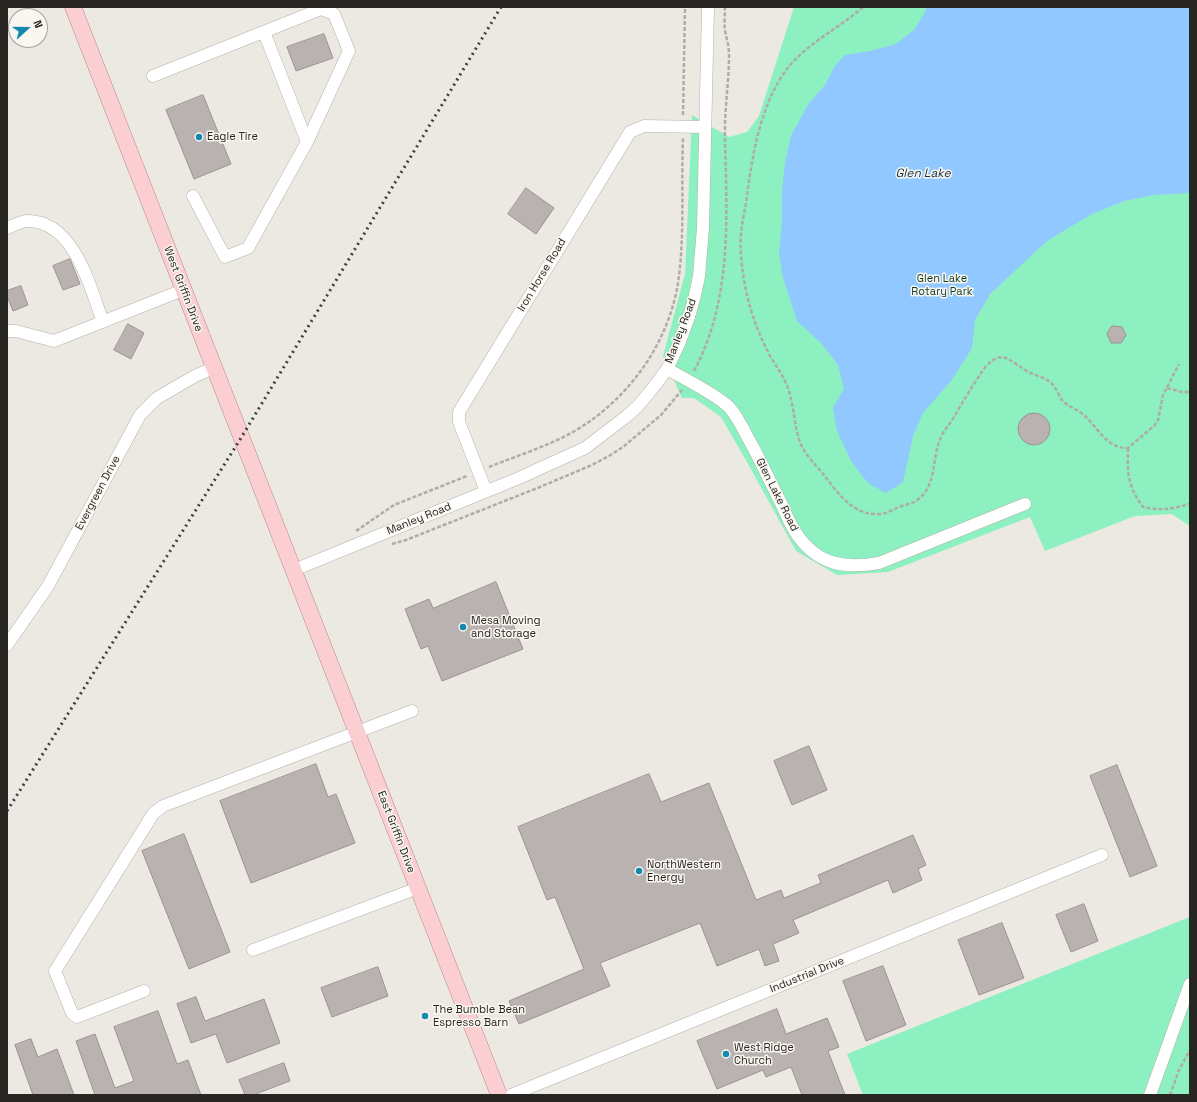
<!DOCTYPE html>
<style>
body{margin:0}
#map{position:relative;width:1197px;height:1102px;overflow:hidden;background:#ece9e2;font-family:"Space Grotesk",sans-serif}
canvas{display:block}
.frame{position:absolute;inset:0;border:8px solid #272623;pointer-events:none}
.north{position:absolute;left:8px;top:8px;width:40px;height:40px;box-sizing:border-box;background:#faf7f0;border:1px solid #a6a39e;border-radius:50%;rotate:69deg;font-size:11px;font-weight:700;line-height:16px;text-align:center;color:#272623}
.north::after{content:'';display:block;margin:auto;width:14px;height:18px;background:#1489ad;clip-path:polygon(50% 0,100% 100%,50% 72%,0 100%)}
</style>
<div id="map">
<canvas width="1197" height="1102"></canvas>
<div class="frame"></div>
<div class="north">N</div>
</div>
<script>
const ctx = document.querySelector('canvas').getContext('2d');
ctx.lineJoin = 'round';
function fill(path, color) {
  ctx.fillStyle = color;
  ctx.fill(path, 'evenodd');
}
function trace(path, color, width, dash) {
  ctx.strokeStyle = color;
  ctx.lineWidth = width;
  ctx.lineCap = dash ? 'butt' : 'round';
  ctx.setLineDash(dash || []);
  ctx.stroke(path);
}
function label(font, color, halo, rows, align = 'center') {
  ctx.font = font + ' "Space Grotesk",sans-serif';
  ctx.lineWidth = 3;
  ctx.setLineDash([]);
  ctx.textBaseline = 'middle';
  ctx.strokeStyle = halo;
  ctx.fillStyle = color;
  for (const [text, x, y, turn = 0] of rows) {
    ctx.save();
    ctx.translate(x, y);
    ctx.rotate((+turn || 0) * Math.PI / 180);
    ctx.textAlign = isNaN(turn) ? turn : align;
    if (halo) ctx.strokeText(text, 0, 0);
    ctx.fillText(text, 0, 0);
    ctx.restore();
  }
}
const green = new Path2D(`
 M 794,7 L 1190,7 L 1190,526 L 1172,514 L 1135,516 L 1045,551 L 1030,517 L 888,572 L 837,575 L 796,551 L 747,462 L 721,417 L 694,398 L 682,398 L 663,356 L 685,274 L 692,115 L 729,137 L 747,132 L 759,116 Z
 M 1190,917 L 1190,1095 L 863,1095 L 847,1054 Z`);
const water = new Path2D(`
 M 926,7 L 1190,7 L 1190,193 L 1154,195 L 1124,201 L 1090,215 L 1047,241 L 990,294 L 975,320 L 972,348 L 951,381 L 923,413 L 913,436 L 903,482 L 886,493 L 868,483 L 851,461 L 837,431 L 833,408 L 844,388 L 838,365 L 822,344 L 797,321 L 783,278 L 779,252 L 782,222 L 782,191 L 785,163 L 791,136 L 809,103 L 825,85 L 835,66 L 845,55 L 870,51 L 896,44 L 915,29 L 926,10 Z`);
const building = new Path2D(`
 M 324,34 L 333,58 L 296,71 L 287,47 Z
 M 203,95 L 231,164 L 194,179 L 166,110 Z
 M 526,188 L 554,208 L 536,234 L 508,214 Z
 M 70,259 L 80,284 L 63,290 L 53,266 Z
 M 21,286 L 28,305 L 13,311 L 7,296 L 7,291 Z
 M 128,324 L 144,333 L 131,359 L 114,350 Z
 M 1112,326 L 1122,327 L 1126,335 L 1121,343 L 1111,343 L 1107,334 Z
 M1018 429a16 16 0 1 1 32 0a16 16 0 1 1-32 0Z
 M 496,582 L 523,649 L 442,681 L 428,646 L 421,649 L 405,609 L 429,599 L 433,608 Z
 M 809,746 L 827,790 L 792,805 L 774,761 Z
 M 316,764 L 328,797 L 336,794 L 355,843 L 251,883 L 220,801 Z
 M 1117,765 L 1157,866 L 1130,877 L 1090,776 Z
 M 649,774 L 661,802 L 709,783 L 756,900 L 781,890 L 784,898 L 821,883 L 818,875 L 913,835 L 926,865 L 918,869 L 922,880 L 893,893 L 888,880 L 793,920 L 799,933 L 773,944 L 779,961 L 765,966 L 759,949 L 717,966 L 700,923 L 600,963 L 610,986 L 519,1024 L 509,1001 L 584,969 L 555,897 L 547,900 L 518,827 Z
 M 184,834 L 230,952 L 189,969 L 142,851 Z
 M 1084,904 L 1098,941 L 1071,952 L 1056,915 Z
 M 1002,923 L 1024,978 L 979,995 L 958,940 Z
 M 883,966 L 906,1025 L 866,1041 L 843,981 Z
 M 378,967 L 388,996 L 332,1017 L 321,988 Z
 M 196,997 L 205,1021 L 264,999 L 280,1043 L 227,1063 L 216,1034 L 191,1043 L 177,1004 Z
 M 777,1009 L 786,1034 L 827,1018 L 839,1047 L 828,1051 L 845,1095 L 802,1095 L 791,1067 L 766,1077 L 763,1070 L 717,1089 L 697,1041 Z
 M 158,1011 L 177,1064 L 188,1060 L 201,1095 L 95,1095 L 76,1041 L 95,1034 L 115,1088 L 134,1081 L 114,1027 Z
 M 31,1039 L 38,1057 L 57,1049 L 74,1095 L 33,1095 L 15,1045 Z
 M 284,1063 L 290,1081 L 253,1095 L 245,1095 L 239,1080 Z`);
const path = new Path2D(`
 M 863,7 C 836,31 802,45 782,76 C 758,114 752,159 746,203 C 743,220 739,237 741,254 C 743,288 752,320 767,350 C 772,361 780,370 785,381 C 794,400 793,420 799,439 C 803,453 815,464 824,475 C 837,492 852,514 876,514 C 884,515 892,510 899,507 C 904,505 910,504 914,502 C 938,489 931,458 941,437 C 944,430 950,424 954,417 C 964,400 974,383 986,366 C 1002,350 1008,359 1025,370 C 1033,375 1042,376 1050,382 C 1056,387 1058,394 1062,400 C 1067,406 1074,408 1080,412 C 1096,423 1105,449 1128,448 L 1154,426 L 1158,420 L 1163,395 L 1179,364
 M 683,115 L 685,7
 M 694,371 C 732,300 727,218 725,140 C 724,111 729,83 729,55 C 729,47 727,39 725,31 C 724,23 725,15 725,7
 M 1167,388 L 1182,392 L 1190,392
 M 1128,448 C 1127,473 1128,487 1143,507 C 1163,511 1170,509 1190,504
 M 489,467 C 516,456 546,447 573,432 C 627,401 668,345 678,283 C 685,236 681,186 683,138
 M 356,531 L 394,505 L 467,476
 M 392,544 L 406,540 L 540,487 L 592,465 L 609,456 L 623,447 L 661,415 L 682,390
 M 1170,1095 L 1179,1070 L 1190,1050`);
const minor = new Path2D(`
 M 264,32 L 307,142
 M 153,76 L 321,9 L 334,14 L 349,51 L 307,142 L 248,248 L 225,257 L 193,196
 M 7,228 C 13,226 21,221 27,221 C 74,220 90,287 103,322
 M 7,331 L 16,331 L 54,341 L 183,290
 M 667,369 C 685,379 714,393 729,407 C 737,416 743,428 748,438 C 760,459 770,482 781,503 C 786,514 791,527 798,536 C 819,565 845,569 879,563 L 1025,504
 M 486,491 L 459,422 L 459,412 L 630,132 L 644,126 L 705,127
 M 294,570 L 519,478 L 585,448 L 627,416 L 638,406 L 656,384 L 667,369 L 679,344 L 689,317 L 695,295 L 699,276 L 703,228 L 708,7
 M 7,645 L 48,586 L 140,415 L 157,398 L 195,376 L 213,368
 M 253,950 L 418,888
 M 144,991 L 77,1017 L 72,1013 L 55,971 L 153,814 L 163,806 L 412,711
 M 511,1095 L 1102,855
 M 1150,1095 L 1190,984`);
const major = new Path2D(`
 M 73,7 L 499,1095`);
const rail = new Path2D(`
 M 7,811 L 241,438 L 501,7`);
const markers = [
 [199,137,4,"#1489ad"],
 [463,627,4,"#1489ad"],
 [639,871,4,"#1489ad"],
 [425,1016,4,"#1489ad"],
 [726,1054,4,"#1489ad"]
];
const poiNames = [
 ["Eagle Tire",207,137],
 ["Mesa Moving",471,621],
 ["and Storage",471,634],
 ["NorthWestern",647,865],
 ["Energy",647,878],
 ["The Bumble Bean",433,1010],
 ["Espresso Barn",433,1023],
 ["West Ridge",734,1048],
 ["Church",734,1061]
];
const streetNames = [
 ["Iron Horse Road",542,275,-59],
 ["West Griffin Drive",183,289,69],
 ["Manley Road",681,331,-69],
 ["Evergreen Drive",98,493,-62],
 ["Glen Lake Road",777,495,63],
 ["Manley Road",419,519,-22],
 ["East Griffin Drive",396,832,69],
 ["Industrial Drive",807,975,-22]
];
const parkNames = [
 ["Glen Lake",942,279],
 ["Rotary Park",942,292]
];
const waterNames = [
 ["Glen Lake",923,174]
];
fill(green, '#8df0c0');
fill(water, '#91c8ff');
fill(building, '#bab2b1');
trace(building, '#9b9292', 1);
trace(minor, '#b4b1aa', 13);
trace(major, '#b07e81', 17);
trace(path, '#aeaca6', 2.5, [4, 2]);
trace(minor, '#fff', 12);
trace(major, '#fbced1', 16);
trace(rail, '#403f3b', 3, [2, 4]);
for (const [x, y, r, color] of markers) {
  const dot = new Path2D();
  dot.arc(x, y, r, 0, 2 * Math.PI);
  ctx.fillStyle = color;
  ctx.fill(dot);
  trace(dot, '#faf7f0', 1.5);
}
label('11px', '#272623', '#faf7f0', poiNames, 'left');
label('11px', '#272623', '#faf7f0', streetNames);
label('11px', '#0d3b28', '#faf7f0', parkNames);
label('italic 12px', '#0f2d47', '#faf7f0', waterNames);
</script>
